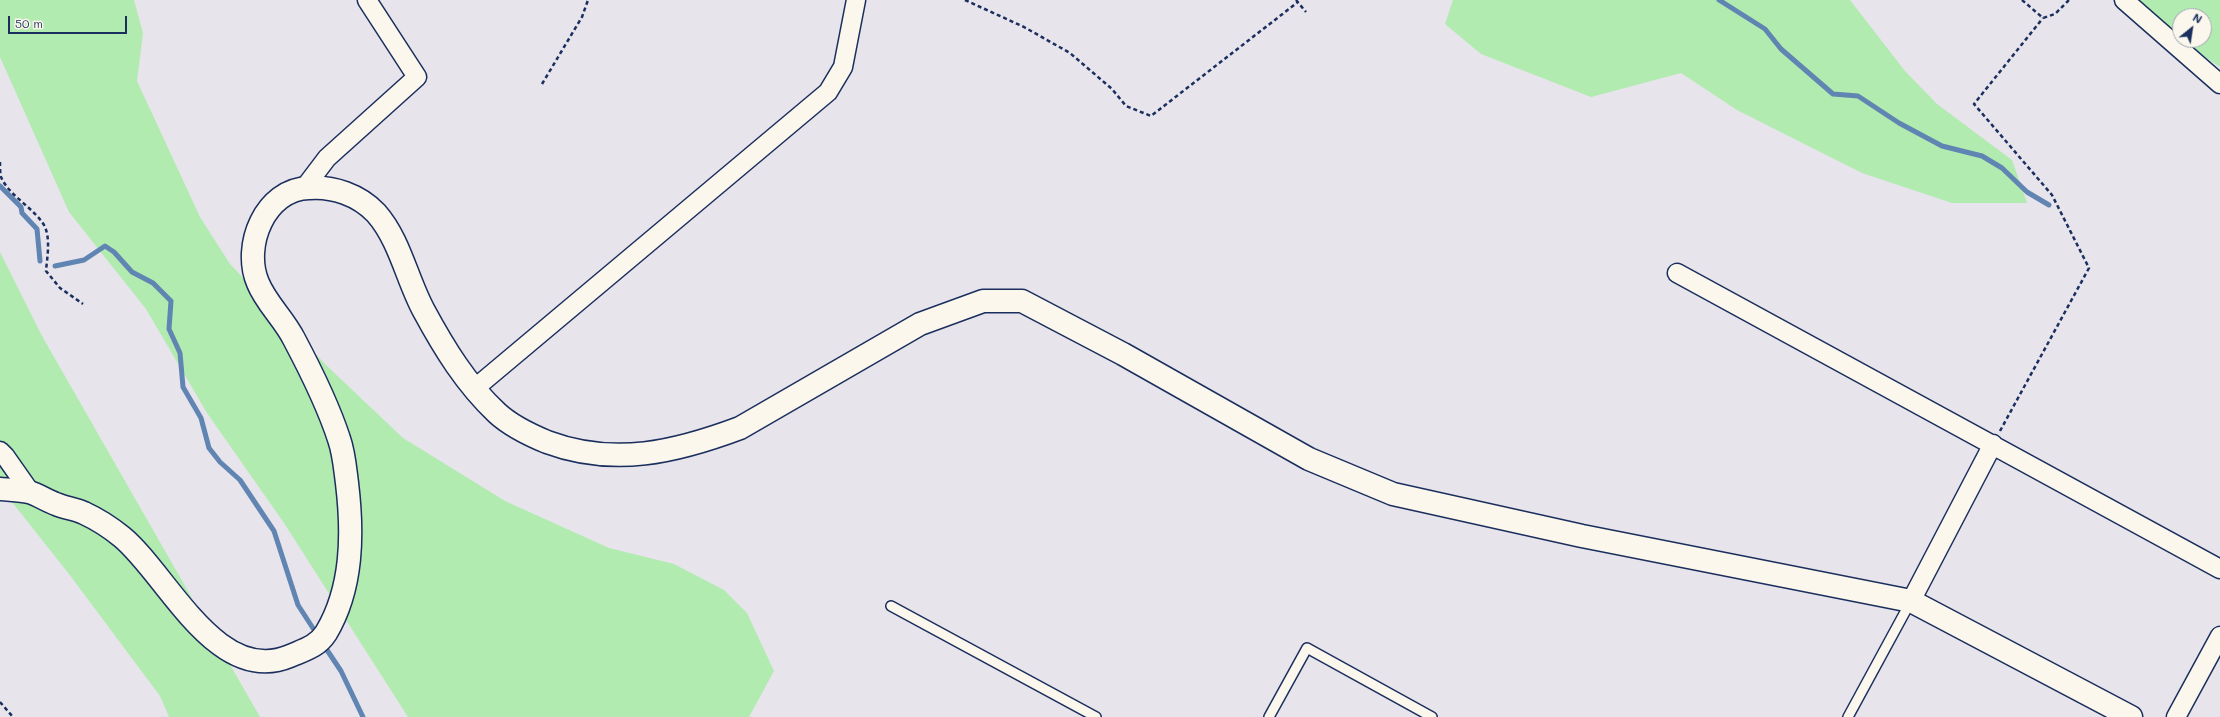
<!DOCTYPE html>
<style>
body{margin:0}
#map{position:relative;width:2220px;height:717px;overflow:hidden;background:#e7e4ec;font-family:Mali,sans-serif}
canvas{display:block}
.north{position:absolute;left:2172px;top:8px;width:40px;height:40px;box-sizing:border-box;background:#fbf7ec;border:1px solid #a1a7b3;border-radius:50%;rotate:30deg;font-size:11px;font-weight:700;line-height:16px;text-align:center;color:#1b2f5e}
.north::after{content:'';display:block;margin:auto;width:14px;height:18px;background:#1b2f5e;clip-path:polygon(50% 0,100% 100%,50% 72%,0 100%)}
.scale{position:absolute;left:8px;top:16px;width:119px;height:18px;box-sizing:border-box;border:2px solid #1b2f5e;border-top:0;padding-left:5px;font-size:12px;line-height:14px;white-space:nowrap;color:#1b2f5e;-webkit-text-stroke:3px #fbf7ec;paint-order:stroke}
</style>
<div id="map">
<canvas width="2220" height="717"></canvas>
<div class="north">N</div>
<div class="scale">50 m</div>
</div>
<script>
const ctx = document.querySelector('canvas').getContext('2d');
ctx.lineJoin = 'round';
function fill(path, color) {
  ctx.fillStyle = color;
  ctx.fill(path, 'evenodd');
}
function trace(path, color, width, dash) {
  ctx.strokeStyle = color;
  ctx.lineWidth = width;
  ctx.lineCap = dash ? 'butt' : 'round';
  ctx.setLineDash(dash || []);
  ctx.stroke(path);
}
const green = new Path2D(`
 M 0,0 L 134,0 L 143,33 L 137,81 L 200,217 L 230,264 L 327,366 L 403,438 L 505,501 L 609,548 L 674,564 L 724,590 L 747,613 L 774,671 L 749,717 L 408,717 L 284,523 L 207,413 L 146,309 L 69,212 L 0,57 Z
 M 1453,0 L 1850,0 L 1905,71 L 1937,104 L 2012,160 L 2027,203 L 1952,203 L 1862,173 L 1737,110 L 1681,73 L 1591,97 L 1481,54 L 1445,24 Z
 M 2116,0 L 2220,0 L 2220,67 L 2205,57 ZM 2180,16 L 2204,16 L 2204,40 L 2180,40 Z
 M 0,252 L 42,336 L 260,717 L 169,717 L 160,696 L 69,574 L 0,487 Z`);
const stream = new Path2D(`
 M 1719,0 L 1765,29 L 1781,49 L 1833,94 L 1858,96 L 1899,123 L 1942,146 L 1982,156 L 2002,168 L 2027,192 L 2049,205
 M 0,186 L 21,207 L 22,213 L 37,229 L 40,261
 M 55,266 L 84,260 L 105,246 L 114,252 L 132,272 L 153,283 L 171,301 L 169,329 L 180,353 L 183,387 L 201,418 L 209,448 L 220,462 L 240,480 L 274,531 L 298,605 L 318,636
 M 323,644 L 341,671 L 363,717`);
const path = new Path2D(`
 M 965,0 L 1024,27 L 1070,53 L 1112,89 L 1126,106 L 1151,116 L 1298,2
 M 1296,0 L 1306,12
 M 2022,0 L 2043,18 L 2055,14 L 2069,0
 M 542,84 L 582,17 L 588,0
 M 0,162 C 0,167 0,173 1,177 C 9,196 33,207 44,225 C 51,238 47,258 46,271 L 60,288 L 83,304
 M 2000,431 L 2089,268 L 2052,195 L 1974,104 L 2043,18
 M 0,702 L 13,717`);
const lane = new Path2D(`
 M 891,606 L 1096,717
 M 1269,717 L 1307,648 L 1432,717
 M 1848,717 L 1911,601`);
const street = new Path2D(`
 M 2124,0 L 2220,84
 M 305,187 L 327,158 L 417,77 L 367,0
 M 1677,273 L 2220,569
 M 474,389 L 828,92 L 843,67 L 856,0
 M 0,451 L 5,456 L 31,493
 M 1911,601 L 1993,444
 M 2176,717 L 2220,636`);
const secondary = new Path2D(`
 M 0,489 C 9,490 20,490 29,492 C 39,495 47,501 56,504 C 65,508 76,509 84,513 C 97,519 111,528 122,537 C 167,574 217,687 290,656 C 304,650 317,647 326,633 C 353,588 353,533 347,483 C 345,468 344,453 339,439 C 328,405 311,371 294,339 C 284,319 266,303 258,283 C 242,246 265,189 309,188 C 333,186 359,195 376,213 C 400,240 407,280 424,311 C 444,348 466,384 497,413 C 511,426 530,435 547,442 C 614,467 676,452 740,428 L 920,324 L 983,301 L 1022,301 L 1123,354 L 1309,459 L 1393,494 L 1582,536 L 1911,601 L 2131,717`);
fill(green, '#b1ebb0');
trace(stream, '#6185b2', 5);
trace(lane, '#1b2f5e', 12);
trace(street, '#1b2f5e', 21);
trace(secondary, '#1b2f5e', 25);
trace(path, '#1b2f5e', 2.5, [4, 3]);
trace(lane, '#fbf7ec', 9);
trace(street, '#fbf7ec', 18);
trace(secondary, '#fbf7ec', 22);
</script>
